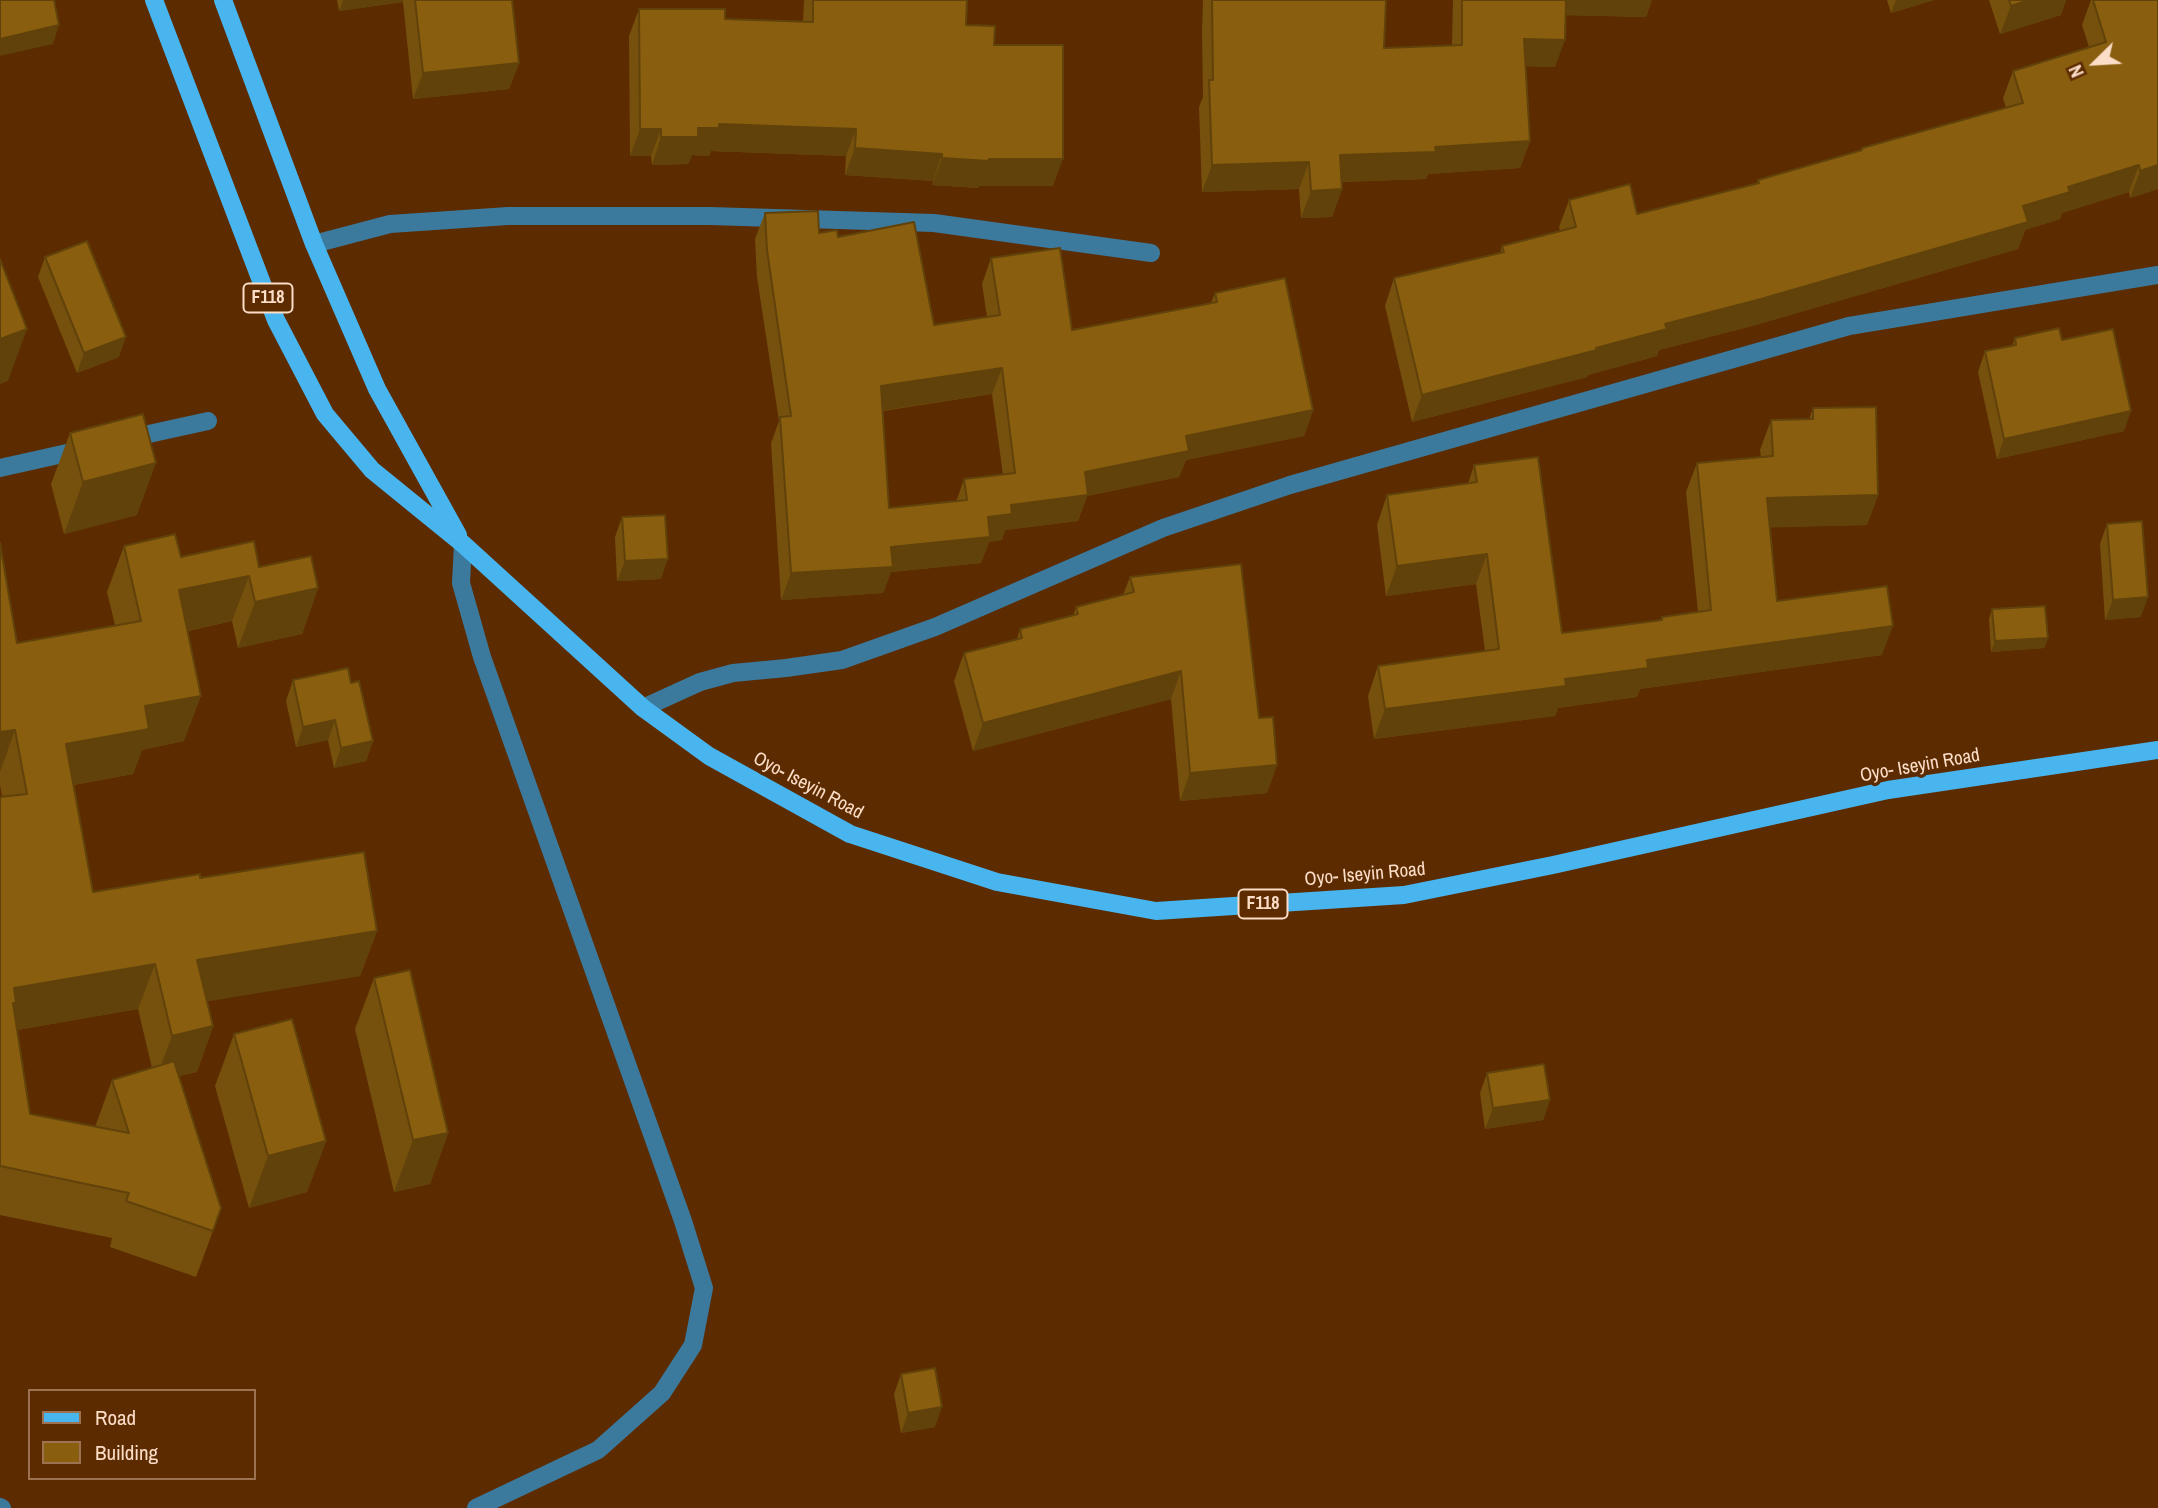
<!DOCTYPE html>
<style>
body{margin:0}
#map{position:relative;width:2158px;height:1508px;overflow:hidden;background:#5c2b00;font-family:"Archivo Narrow",sans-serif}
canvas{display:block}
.legend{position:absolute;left:28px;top:1389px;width:228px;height:91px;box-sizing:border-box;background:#5c2b00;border:2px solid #9c7250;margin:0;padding:9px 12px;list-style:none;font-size:21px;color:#fcddc8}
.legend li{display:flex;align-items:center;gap:14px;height:35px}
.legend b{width:35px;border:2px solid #9c7250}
.north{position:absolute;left:2060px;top:28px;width:70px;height:70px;-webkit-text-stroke:5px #5c2b00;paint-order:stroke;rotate:246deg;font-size:19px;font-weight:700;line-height:28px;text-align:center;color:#fcddc8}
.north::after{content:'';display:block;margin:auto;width:24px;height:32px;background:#fcddc8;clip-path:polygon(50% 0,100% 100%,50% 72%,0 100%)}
</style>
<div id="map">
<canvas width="2158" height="1508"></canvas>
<ul class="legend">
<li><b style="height:9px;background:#48b5ef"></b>Road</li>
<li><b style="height:19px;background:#895e0f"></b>Building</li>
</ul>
<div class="north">N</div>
</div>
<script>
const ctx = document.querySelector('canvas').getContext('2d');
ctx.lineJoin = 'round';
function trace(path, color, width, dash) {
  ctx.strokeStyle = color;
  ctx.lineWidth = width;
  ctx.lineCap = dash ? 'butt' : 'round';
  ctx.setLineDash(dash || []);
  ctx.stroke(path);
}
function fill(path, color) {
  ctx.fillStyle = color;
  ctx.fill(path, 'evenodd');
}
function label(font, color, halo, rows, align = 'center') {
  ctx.font = font + ' "Archivo Narrow",sans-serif';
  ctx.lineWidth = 7;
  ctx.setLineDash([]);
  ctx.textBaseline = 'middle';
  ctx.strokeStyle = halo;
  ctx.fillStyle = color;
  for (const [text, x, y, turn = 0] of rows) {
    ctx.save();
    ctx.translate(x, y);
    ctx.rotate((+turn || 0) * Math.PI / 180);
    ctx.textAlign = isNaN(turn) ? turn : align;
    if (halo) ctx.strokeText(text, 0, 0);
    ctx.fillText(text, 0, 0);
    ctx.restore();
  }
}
const minor = new Path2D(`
 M 314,244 L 390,224 L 508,216 L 710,216 L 934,223 L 1151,253
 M 126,439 L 208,421
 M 0,468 L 85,449
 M 463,544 L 461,583 L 482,657 L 683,1221 L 704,1288 L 693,1345 L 662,1393 L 598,1450 L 476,1508
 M 643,708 L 700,682 L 733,673 L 786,668 L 842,660 L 935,627 L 1163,528 L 1290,485 L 1849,326 L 2158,275
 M 0,1507 L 2,1508`);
const major = new Path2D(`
 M 154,0 L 276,320 L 325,414 L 372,470 L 463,544 L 643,708 L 709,756 L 850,834 L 997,882 L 1156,911 L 1404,895 L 1553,865 L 1888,790 L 2158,750
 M 223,0 L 314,244 L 377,389 L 458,535`);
const wall = new Path2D(`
 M 337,0 L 512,0 L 519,63 L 509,89 L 413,99 L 403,2 L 339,11 Z
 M 804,0 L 967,0 L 966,25 L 994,45 L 1053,186 L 979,186 L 979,188 L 932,185 L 933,181 L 845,175 L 846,156 L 711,151 L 709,156 L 692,155 L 688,164 L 652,165 L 651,156 L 630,156 L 629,36 L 639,9 L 725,19 L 803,21 Z
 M 1203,0 L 1386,0 L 1384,48 L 1452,45 L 1453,0 L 1652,0 L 1646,17 L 1565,15 L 1555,67 L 1525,66 L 1530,141 L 1520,168 L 1428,174 L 1426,179 L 1341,182 L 1342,189 L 1332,217 L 1301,218 L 1299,189 L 1202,192 L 1199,107 L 1203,97 L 1202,31 Z
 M 1887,0 L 1934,0 L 1891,13 Z
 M 1989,0 L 2066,0 L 2061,15 L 2000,34 Z
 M 2091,0 L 2158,0 L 2158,189 L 2130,198 L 2129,192 L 2062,213 L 2060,219 L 2025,230 L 2018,249 L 1752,326 L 1659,350 L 1657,356 L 1588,375 L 1587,377 L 1412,422 L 1385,306 L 1394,278 L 1500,253 L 1502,246 L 1560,231 L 1559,227 L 1569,200 L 1637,214 L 1757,183 L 1758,180 L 1861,150 L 1862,148 L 2006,108 L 2003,98 L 2013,71 L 2089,47 L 2082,25 Z
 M 765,213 L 819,233 L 838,237 L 934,325 L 987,317 L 982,284 L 991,258 L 1072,330 L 1211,303 L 1215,293 L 1313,410 L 1304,436 L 1186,460 L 1179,477 L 1087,496 L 1078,521 L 1005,530 L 1002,540 L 989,542 L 981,563 L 891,572 L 883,593 L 781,600 L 771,443 L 779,421 L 757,277 L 755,239 ZM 992,394 L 1003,475 L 964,479 L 956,502 L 889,508 L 883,411 Z
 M 45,257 L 119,357 L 77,373 L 38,277 Z
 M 2015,338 L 2062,340 L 2124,431 L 1997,459 L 1978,372 L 1985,351 L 2012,346 Z
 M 1813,408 L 1878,495 L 1867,525 L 1770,527 L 1777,601 L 1882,655 L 1640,689 L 1637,697 L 1558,708 L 1555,716 L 1374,739 L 1368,696 L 1378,666 L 1485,651 L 1476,584 L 1386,596 L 1377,525 L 1387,495 L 1468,484 L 1474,465 L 1562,633 L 1661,620 L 1662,617 L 1698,612 L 1686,492 L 1697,463 L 1761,457 L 1760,450 L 1771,420 L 1809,419 Z
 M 70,433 L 137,515 L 64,534 L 51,484 Z
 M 622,517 L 661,579 L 617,581 L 615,537 Z
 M 2107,524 L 2141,617 L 2105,620 L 2100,544 Z
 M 0,543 L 17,643 L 115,625 L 107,592 L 124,546 L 181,557 L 259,567 L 318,588 L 302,634 L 238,648 L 232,621 L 188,631 L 184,741 L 142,750 L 133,774 L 74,785 L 93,892 L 200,878 L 377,931 L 360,976 L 207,1001 L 213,1026 L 197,1072 L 179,1076 L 213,1231 L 196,1277 L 110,1247 L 112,1238 L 0,1215 L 0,797 L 2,796 L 0,785 ZM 138,1009 L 152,1068 L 112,1080 L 95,1127 L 30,1114 L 17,1030 Z
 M 1130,577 L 1259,718 L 1277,765 L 1267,793 L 1180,801 L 1171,699 L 973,751 L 954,681 L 964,653 L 1017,639 L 1020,629 L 1073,616 L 1076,607 L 1123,595 Z
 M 1992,609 L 2048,638 L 2044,648 L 1991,652 L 1989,619 Z
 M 293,680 L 351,683 L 373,741 L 366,761 L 334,768 L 328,740 L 296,747 L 286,701 Z
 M 374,978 L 448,1133 L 430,1184 L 394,1192 L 355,1029 Z
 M 234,1034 L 326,1141 L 307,1192 L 249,1208 L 215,1086 Z
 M 1487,1073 L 1550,1100 L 1543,1120 L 1485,1129 L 1480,1093 Z
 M 901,1374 L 935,1427 L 901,1433 L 894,1394 Z`);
const shadedWall = new Path2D(`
 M 343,0 L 403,0 L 403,2 L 339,11 Z
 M 1562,0 L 1652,0 L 1646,17 L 1556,15 Z
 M 1896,0 L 1934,0 L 1891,13 Z
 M 2029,0 L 2066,0 L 2061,15 L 2000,34 L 2011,6 Z
 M 59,25 L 53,44 L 0,56 L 0,39 Z
 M 1524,39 L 1565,40 L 1555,67 L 1514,66 Z
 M 519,63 L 509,89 L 413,99 L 423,73 Z
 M 719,124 L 856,129 L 846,156 L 711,151 L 709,156 L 692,155 L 688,164 L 652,165 L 661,137 Z
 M 640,129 L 661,129 L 651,156 L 630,156 Z
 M 1530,141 L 1520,168 L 1428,174 L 1426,179 L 1330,182 L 1340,155 L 1435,147 Z
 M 855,148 L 942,154 L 933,181 L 845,175 Z
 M 942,158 L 989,159 L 1063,159 L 1053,186 L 979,186 L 979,188 L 932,185 Z
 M 1309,162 L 1299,189 L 1202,192 L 1212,165 Z
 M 2139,165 L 2129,192 L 2062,213 L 2060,219 L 2025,230 L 2018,249 L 1752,326 L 1659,350 L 1657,356 L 1588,375 L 1587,377 L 1412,422 L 1422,395 L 1596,348 L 1665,324 L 2023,206 L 2068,187 Z
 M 2158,165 L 2158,189 L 2130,198 L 2140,171 Z
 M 1342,189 L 1332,217 L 1301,218 L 1311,191 Z
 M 27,329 L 8,381 L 0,384 L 0,339 Z
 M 126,337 L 119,357 L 77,373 L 84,353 Z
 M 1002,368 L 992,394 L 872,412 L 881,386 Z
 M 1313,410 L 1304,436 L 1186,460 L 1179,477 L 1087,496 L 1078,521 L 1005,530 L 1002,540 L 989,542 L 981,563 L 891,572 L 883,593 L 781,600 L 791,573 L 891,547 L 988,517 L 1011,505 L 1085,472 L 1186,436 Z
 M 2131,411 L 2124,431 L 1997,459 L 2004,439 Z
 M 156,463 L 137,515 L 64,534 L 83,482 Z
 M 1878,495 L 1867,525 L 1757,528 L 1767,498 Z
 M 1487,554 L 1476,584 L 1386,596 L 1397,566 Z
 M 668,559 L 661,579 L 617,581 L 625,561 Z
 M 249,576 L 232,621 L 163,636 L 179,590 Z
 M 318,588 L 302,634 L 238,648 L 255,602 Z
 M 2148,597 L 2141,617 L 2105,620 L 2113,600 Z
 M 1893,626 L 1882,655 L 1640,689 L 1637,697 L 1558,708 L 1555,716 L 1374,739 L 1385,709 L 1565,679 L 1647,660 Z
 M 2048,638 L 2044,648 L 1991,652 L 1995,641 Z
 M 1181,671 L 1171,699 L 973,751 L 983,723 Z
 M 201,696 L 184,741 L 142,750 L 133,774 L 50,789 L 66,744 L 145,706 Z
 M 335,720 L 328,740 L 296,747 L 303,727 Z
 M 15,730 L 0,772 L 0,732 Z
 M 373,741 L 366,761 L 334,768 L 341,748 Z
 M 1277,765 L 1267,793 L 1180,801 L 1190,773 Z
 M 377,931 L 360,976 L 181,1006 L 197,960 Z
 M 155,964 L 138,1009 L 5,1032 L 14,988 Z
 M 213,1026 L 197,1072 L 155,1081 L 172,1036 Z
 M 1550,1100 L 1543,1120 L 1485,1129 L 1493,1108 Z
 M 448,1133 L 430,1184 L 394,1192 L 413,1140 Z
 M 326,1141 L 307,1192 L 249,1208 L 268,1156 Z
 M 942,1407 L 935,1427 L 901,1433 L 908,1413 Z`);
const building = new Path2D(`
 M 0,0 L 54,0 L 59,25 L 0,39 Z
 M 415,0 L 512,0 L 519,63 L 423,73 Z
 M 813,0 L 967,0 L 966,25 L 995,26 L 994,45 L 1063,45 L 1063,159 L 989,159 L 988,161 L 942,158 L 942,154 L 855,148 L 856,129 L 719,124 L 719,128 L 698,128 L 698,137 L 661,137 L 661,129 L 640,129 L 639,9 L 725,9 L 725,19 L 813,22 Z
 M 1212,0 L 1386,0 L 1384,48 L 1462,45 L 1462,0 L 1566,0 L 1565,40 L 1524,39 L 1530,141 L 1435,147 L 1436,152 L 1340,155 L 1342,189 L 1311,191 L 1309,162 L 1212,165 L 1209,80 L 1213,80 Z
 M 2009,0 L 2029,0 L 2011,6 Z
 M 2093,0 L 2158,0 L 2158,165 L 2140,171 L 2139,165 L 2068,187 L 2070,192 L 2023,206 L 2028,222 L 1761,299 L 1665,324 L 1667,329 L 1596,348 L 1597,350 L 1422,395 L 1394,278 L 1504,252 L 1502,246 L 1576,227 L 1569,200 L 1630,184 L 1637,214 L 1759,183 L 1758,180 L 1862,150 L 1862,148 L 2023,103 L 2013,71 L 2106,42 Z
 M 818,211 L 819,233 L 837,230 L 838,237 L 914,222 L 934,325 L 1000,315 L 991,258 L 1060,248 L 1072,330 L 1217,302 L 1215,293 L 1285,278 L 1313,410 L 1186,436 L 1189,451 L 1085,472 L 1088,495 L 1011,505 L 1012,514 L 988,517 L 990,537 L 891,547 L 893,567 L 791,573 L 780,417 L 791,416 L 767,250 L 765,213 ZM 1002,368 L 1015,473 L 964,479 L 967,500 L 889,508 L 881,386 Z
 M 87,241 L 126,337 L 84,353 L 45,257 Z
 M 0,259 L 27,329 L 0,339 Z
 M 2059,328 L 2062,340 L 2113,329 L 2131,411 L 2004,439 L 1985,351 L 2016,345 L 2015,338 Z
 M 1876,407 L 1878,495 L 1767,498 L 1777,601 L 1887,586 L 1893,626 L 1647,660 L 1648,668 L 1565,679 L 1566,686 L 1385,709 L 1378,666 L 1499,649 L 1487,554 L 1397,566 L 1387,495 L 1477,482 L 1474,465 L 1538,457 L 1562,633 L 1662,620 L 1662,617 L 1711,610 L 1697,463 L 1773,456 L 1771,420 L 1813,419 L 1813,408 Z
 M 143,414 L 156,463 L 83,482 L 70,433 Z
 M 665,515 L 668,559 L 625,561 L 622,517 Z
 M 2142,521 L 2148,597 L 2113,600 L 2107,524 Z
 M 175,534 L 181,557 L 254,541 L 259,567 L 311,556 L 318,588 L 255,602 L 249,576 L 179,590 L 201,696 L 145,706 L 149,729 L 66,744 L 93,892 L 200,874 L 200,878 L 364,852 L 377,931 L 197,960 L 213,1026 L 172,1036 L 155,964 L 14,988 L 16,1003 L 13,1003 L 30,1114 L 129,1133 L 112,1080 L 174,1061 L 221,1208 L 213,1231 L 126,1201 L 129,1193 L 0,1166 L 0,797 L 27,794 L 15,730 L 0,732 L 0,543 L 17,643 L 141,621 L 124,546 Z
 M 1241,564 L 1259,718 L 1273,717 L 1277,765 L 1190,773 L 1181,671 L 983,723 L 964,653 L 1022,638 L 1020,629 L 1078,614 L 1076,607 L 1134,592 L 1130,577 Z
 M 2045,606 L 2048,638 L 1995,641 L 1992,609 Z
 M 348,668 L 351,683 L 359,681 L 373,741 L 341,748 L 335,720 L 303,727 L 293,680 Z
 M 410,970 L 448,1133 L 413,1140 L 374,978 Z
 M 292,1019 L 326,1141 L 268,1156 L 234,1034 Z
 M 1544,1064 L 1550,1100 L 1493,1108 L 1487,1073 Z
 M 935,1368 L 942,1407 L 908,1413 L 901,1374 Z`);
const shields = [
 [268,298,49],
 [1263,904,49]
];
const shieldNames = [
 ["F118",268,298],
 ["F118",1263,904]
];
const streetNames = [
 ["Oyo- Iseyin Road",1920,766,-10],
 ["Oyo- Iseyin Road",808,786,28],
 ["Oyo- Iseyin Road",1365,875,-5]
];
trace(minor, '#3b7a9d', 18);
trace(major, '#48b5ef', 18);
fill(wall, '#76510d');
fill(shadedWall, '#60420a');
fill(building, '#895e0f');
trace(building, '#60420a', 2);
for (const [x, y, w] of shields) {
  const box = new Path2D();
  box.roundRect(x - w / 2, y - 14.5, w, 29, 5);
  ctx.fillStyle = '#5c2b00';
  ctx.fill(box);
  trace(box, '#fcddc8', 2);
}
label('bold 18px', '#fcddc8', null, shieldNames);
label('19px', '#fcddc8', '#5c2b00', streetNames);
</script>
